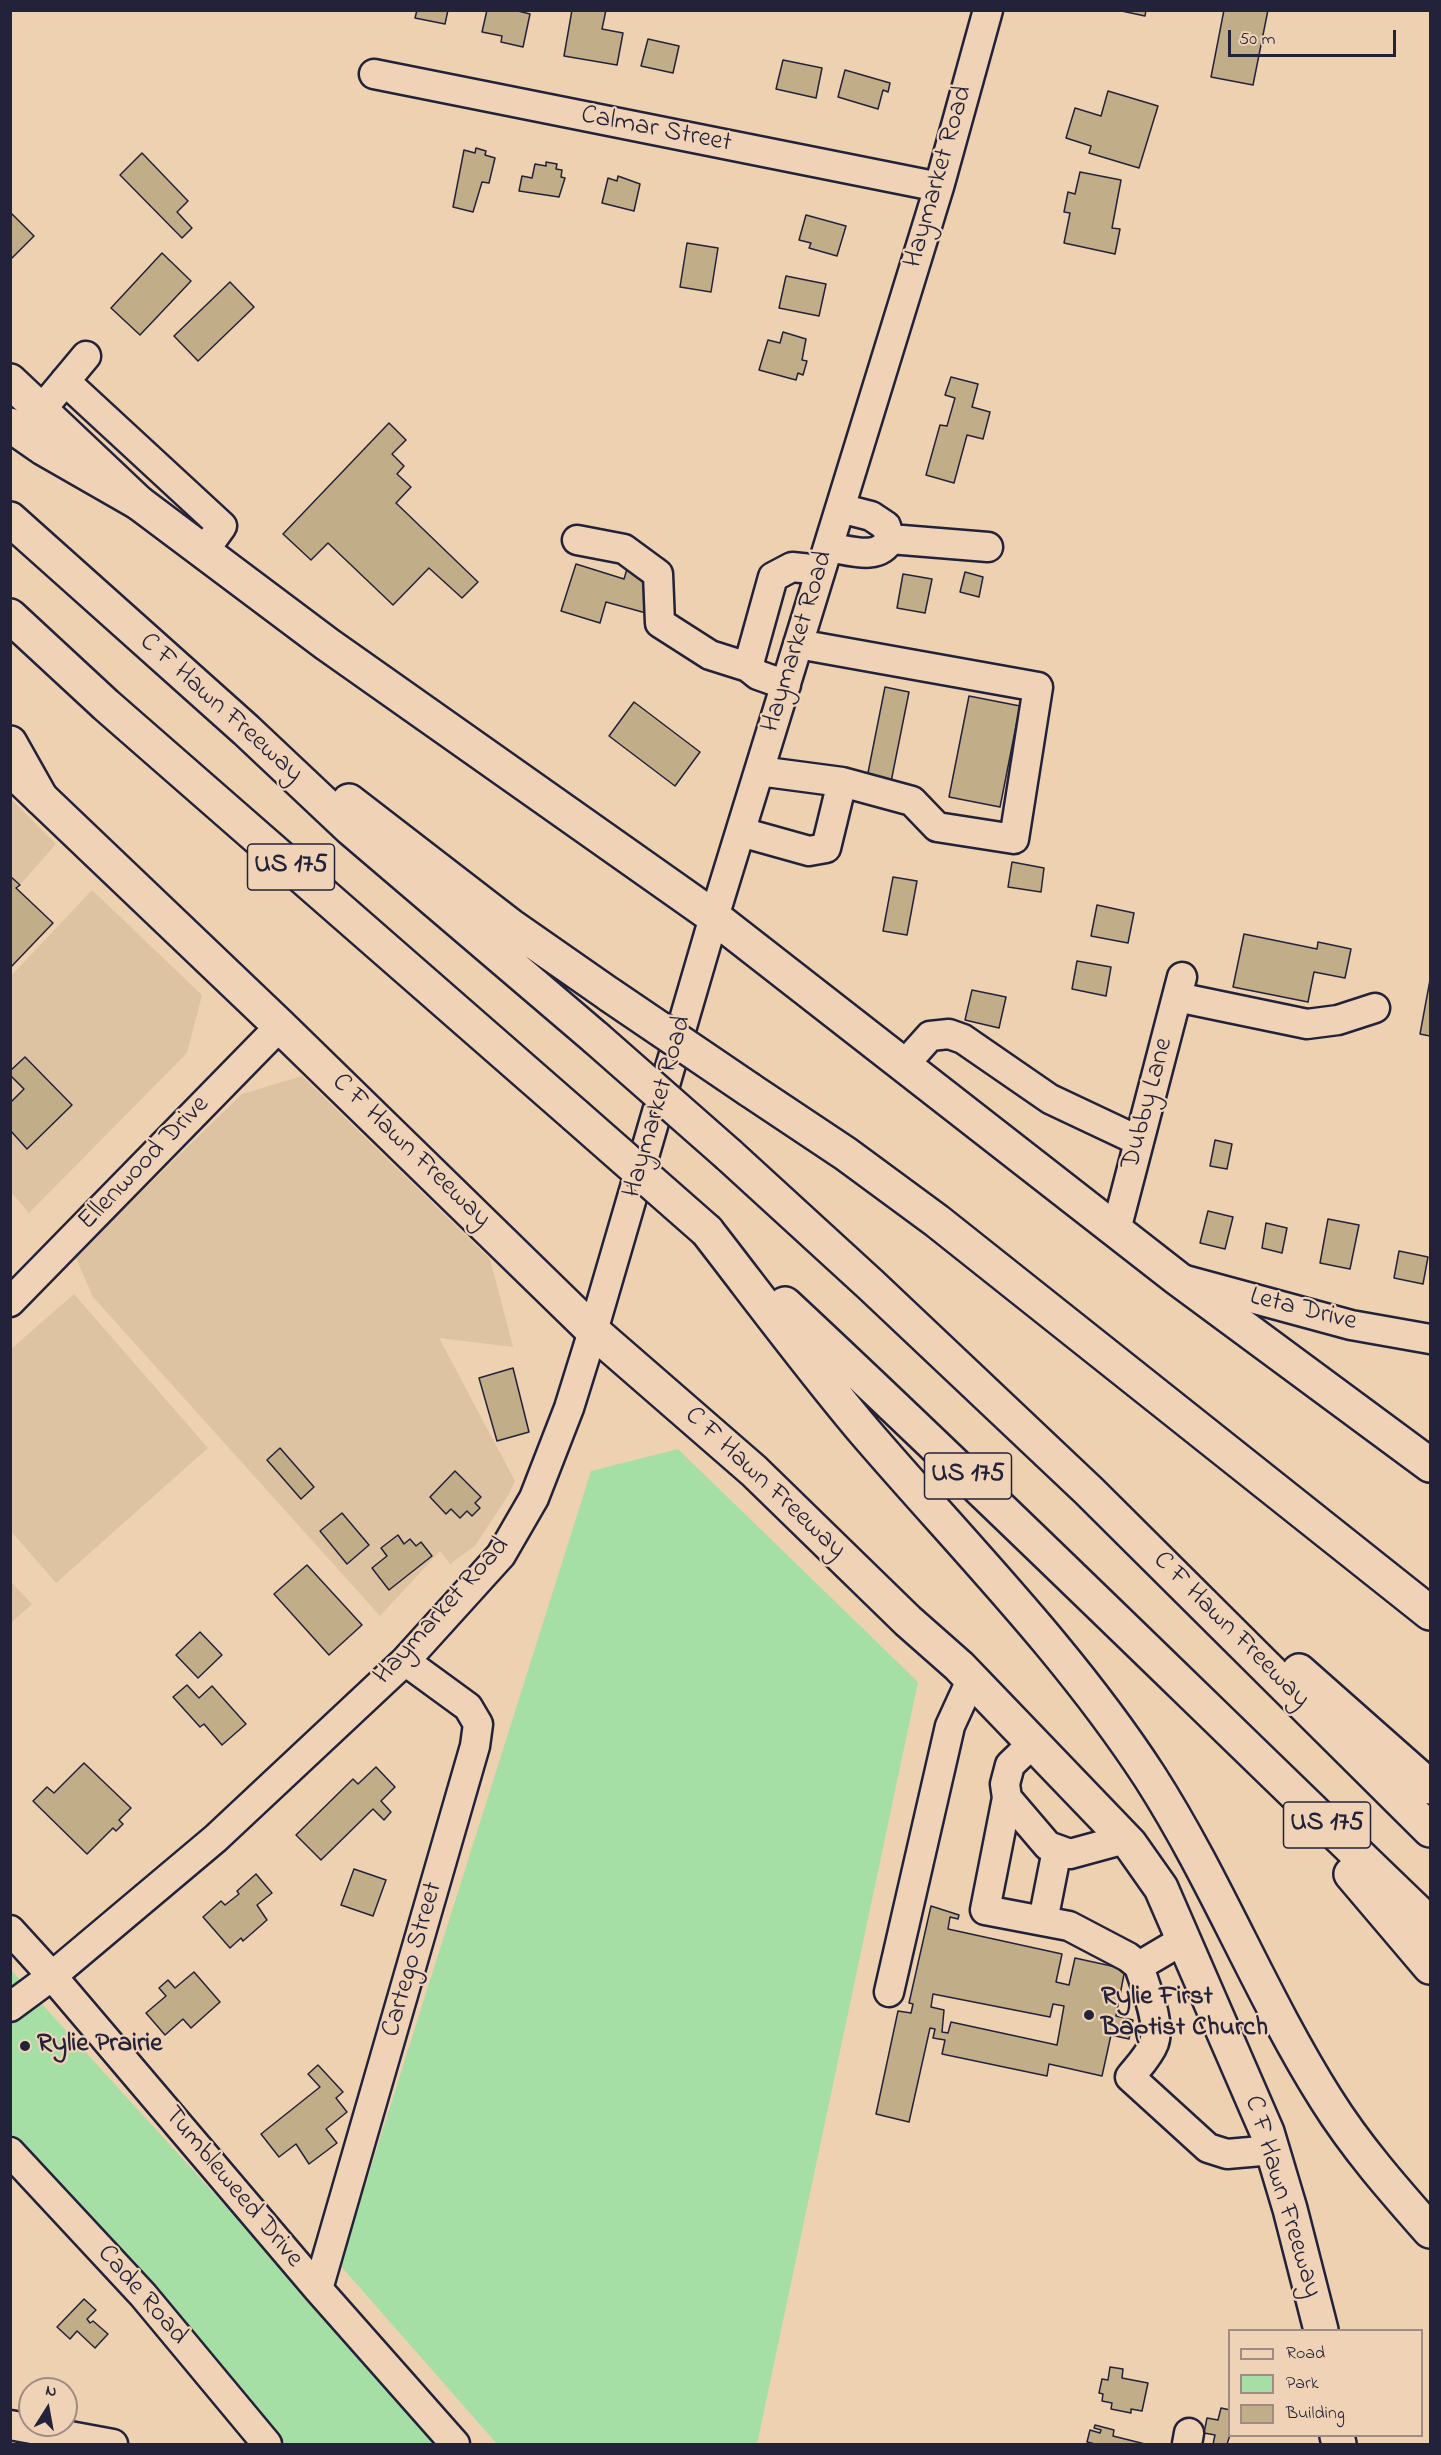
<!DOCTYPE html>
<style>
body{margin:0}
#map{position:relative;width:1441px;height:2455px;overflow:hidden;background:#eed1b0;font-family:"Indie Flower",sans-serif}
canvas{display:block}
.frame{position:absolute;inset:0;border:12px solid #22223b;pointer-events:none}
.legend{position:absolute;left:1228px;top:2329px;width:195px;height:108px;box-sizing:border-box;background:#f0d3b6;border:2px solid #9e8c85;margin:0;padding:8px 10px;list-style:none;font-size:18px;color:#22223b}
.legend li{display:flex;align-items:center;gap:12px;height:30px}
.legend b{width:30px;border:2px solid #9e8c85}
.north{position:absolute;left:18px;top:2377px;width:60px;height:60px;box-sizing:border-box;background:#f0d3b6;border:2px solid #9e8c85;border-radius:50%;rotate:11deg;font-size:16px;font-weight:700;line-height:24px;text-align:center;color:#22223b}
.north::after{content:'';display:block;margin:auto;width:21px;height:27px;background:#22223b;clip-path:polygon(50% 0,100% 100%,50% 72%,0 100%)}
.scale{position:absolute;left:1228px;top:30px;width:168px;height:27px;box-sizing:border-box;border:3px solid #22223b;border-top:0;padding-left:8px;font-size:18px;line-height:21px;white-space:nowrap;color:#22223b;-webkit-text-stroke:4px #f0d3b6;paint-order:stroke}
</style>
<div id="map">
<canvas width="1441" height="2455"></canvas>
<div class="frame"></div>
<ul class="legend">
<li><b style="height:8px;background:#f0d3b6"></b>Road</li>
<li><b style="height:16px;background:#a5dfa5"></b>Park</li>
<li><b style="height:16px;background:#c2ad89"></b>Building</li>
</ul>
<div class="north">N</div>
<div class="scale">50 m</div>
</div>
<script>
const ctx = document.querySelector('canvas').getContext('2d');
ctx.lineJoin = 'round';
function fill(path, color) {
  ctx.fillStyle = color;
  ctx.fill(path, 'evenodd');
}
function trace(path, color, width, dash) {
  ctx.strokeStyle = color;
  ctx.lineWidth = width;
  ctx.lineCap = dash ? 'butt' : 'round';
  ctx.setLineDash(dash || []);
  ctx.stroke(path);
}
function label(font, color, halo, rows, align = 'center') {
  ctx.font = font + ' "Indie Flower",sans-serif';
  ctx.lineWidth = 4.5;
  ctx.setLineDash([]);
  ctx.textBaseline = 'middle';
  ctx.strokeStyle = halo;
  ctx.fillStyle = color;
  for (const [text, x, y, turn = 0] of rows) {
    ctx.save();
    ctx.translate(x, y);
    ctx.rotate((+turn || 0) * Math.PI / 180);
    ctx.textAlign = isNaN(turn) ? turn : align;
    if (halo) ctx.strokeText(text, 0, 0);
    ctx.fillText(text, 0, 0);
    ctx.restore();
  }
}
const built = new Path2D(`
 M 11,799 L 56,844 L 11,895 Z
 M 92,890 L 202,995 L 187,1053 L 29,1213 L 11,1192 L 11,976 Z
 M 302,1076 L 490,1259 L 513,1347 L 439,1338 L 515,1481 L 509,1494 L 475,1546 L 450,1564 L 440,1551 L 380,1616 L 93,1297 L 75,1256 L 242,1094 Z
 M 74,1294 L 208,1448 L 56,1583 L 11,1531 L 11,1349 Z
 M 10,1581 L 32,1604 L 11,1623 L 10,1623 Z`);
const green = new Path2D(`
 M 678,1449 L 918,1682 L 757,2444 L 497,2444 L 340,2265 L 591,1471 Z
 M 10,1969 L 442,2444 L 286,2444 L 11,2175 Z`);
const building = new Path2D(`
 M 417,10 L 448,10 L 445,24 L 415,18 Z
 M 487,10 L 514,10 L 530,14 L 523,47 L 501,42 L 502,36 L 482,32 Z
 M 572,10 L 606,10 L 602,29 L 623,33 L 617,65 L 564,56 Z
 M 1117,10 L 1146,10 L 1145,16 Z
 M 1224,10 L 1268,10 L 1253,85 L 1211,77 Z
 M 648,39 L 679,46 L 673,73 L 641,66 Z
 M 783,60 L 822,68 L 816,98 L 776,89 Z
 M 845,70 L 890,83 L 888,92 L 883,90 L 878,109 L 838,97 Z
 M 1108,91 L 1158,106 L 1139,168 L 1089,153 L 1091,146 L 1066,138 L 1075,108 L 1101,116 Z
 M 476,148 L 486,151 L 485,155 L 495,158 L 489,183 L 482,182 L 473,212 L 453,207 L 464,150 L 475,153 Z
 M 142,153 L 188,201 L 177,212 L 192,228 L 182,238 L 120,175 Z
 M 546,162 L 557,164 L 556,169 L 562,170 L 561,177 L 565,178 L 559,197 L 519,191 L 522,176 L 532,178 L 535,164 L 546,166 Z
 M 1080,172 L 1121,180 L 1112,228 L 1120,229 L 1115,254 L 1064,243 L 1070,213 L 1064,212 L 1068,192 L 1075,194 Z
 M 618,176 L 640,184 L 634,211 L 602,203 L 608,178 L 617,181 Z
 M 10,212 L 34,236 L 10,260 Z
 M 806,215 L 846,226 L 837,256 L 809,248 L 811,243 L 799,240 Z
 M 687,243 L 718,248 L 711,292 L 680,287 Z
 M 162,253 L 191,281 L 140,335 L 111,308 Z
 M 786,276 L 826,284 L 819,316 L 779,308 Z
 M 230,282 L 254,307 L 198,361 L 174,336 Z
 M 783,332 L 806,339 L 802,360 L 807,361 L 803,375 L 798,373 L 796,380 L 759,370 L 768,340 L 780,343 Z
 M 951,377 L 978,384 L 972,407 L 990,412 L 983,439 L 967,435 L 954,483 L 926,475 L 940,425 L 947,426 L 955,398 L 945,395 Z
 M 389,423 L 406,440 L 392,454 L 404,466 L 397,474 L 411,487 L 396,503 L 478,582 L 462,598 L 429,568 L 393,605 L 328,543 L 311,560 L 283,534 Z
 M 576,564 L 624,579 L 627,569 L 651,576 L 646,613 L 606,602 L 600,623 L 561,611 Z
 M 965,572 L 983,577 L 979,597 L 960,592 Z
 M 903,574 L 932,579 L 925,613 L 897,608 Z
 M 885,687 L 909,692 L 889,792 L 865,788 Z
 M 969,696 L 1020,706 L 1000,807 L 949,797 Z
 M 634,702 L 700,752 L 675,786 L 609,736 Z
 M 1012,862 L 1044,868 L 1041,892 L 1008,887 Z
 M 10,876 L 20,885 L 16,888 L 53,923 L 10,968 Z
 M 893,877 L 917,881 L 907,935 L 883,931 Z
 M 1097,905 L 1134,913 L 1128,943 L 1091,936 Z
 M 1244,934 L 1317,949 L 1318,942 L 1351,949 L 1345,978 L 1314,972 L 1308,1002 L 1233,987 Z
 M 1077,961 L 1111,967 L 1106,996 L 1072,989 Z
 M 1430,980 L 1430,1036 L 1420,1034 Z
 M 972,990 L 1006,997 L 999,1028 L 965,1020 Z
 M 25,1057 L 72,1105 L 27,1149 L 10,1130 L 10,1103 L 24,1089 L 10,1075 L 10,1071 Z
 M 1215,1140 L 1232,1144 L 1227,1169 L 1210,1166 Z
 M 1208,1211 L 1233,1217 L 1225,1249 L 1200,1243 Z
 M 1328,1219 L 1359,1225 L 1350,1269 L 1320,1263 Z
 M 1266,1223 L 1287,1228 L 1282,1253 L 1262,1248 Z
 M 1399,1251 L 1428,1257 L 1423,1284 L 1394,1278 Z
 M 513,1368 L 529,1432 L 497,1441 L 479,1378 Z
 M 280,1448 L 314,1487 L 301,1499 L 267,1460 Z
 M 455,1471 L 481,1497 L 475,1503 L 480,1508 L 472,1516 L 467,1511 L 460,1518 L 451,1509 L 446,1514 L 430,1497 Z
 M 342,1513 L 369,1545 L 347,1564 L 320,1531 Z
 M 398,1535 L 404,1544 L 410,1539 L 416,1546 L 421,1542 L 432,1556 L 389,1590 L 372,1568 L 387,1556 L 381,1548 Z
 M 307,1565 L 362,1625 L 329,1655 L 274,1594 Z
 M 200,1632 L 222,1655 L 198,1678 L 176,1655 Z
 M 187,1685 L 199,1698 L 212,1686 L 246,1724 L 222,1745 L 204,1724 L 200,1727 L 173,1697 Z
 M 84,1763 L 131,1808 L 119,1820 L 123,1824 L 116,1831 L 113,1828 L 87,1854 L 33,1801 L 47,1787 L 54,1793 Z
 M 376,1767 L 395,1787 L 381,1801 L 391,1812 L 384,1820 L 373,1809 L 321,1860 L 296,1835 L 353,1779 L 358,1784 Z
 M 354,1869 L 386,1880 L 373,1916 L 341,1905 Z
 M 256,1874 L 272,1893 L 257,1905 L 267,1920 L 243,1941 L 241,1938 L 230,1948 L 203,1917 L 221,1901 L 225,1905 L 239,1894 L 237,1891 Z
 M 931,1906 L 959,1915 L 958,1919 L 950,1917 L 948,1929 L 1062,1954 L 1056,1982 L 1069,1985 L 1075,1958 L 1125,1969 L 1116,2016 L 1133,2020 L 1129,2039 L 1111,2035 L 1102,2076 L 1049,2064 L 1047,2076 L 942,2054 L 945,2040 L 933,2038 L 935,2029 L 930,2028 L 909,2122 L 876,2114 L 898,2011 L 911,2013 L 913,2004 L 909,2003 ZM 933,1994 L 1050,2017 L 1053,2004 L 1064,2006 L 1057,2045 L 951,2022 L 948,2033 L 942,2032 L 944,2010 L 931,2007 Z
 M 194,1972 L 220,2002 L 191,2028 L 183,2019 L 165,2035 L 146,2013 L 166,1996 L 159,1988 L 168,1980 L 175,1988 Z
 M 318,2065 L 343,2092 L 336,2098 L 347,2112 L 326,2129 L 337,2143 L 309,2164 L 296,2144 L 279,2157 L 261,2134 L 320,2087 L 308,2074 Z
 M 84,2299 L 96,2310 L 87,2319 L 90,2323 L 93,2321 L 108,2334 L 95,2348 L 77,2331 L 70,2339 L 57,2327 Z
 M 1110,2367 L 1123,2369 L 1122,2378 L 1148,2383 L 1142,2411 L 1131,2409 L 1131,2413 L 1111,2409 L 1112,2403 L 1102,2401 L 1103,2394 L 1099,2393 L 1102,2379 L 1108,2380 Z
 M 1221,2408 L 1230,2410 L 1230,2435 L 1227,2444 L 1213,2444 L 1215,2435 L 1204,2433 L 1207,2418 L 1218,2420 Z
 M 1095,2425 L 1114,2430 L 1113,2436 L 1145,2444 L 1095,2444 L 1087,2442 L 1090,2430 L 1100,2433 L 1101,2430 L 1094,2428 Z`);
const minor = new Path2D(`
 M 374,74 L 939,187
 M 65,381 L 222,526 L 204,551
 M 41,410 L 86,356
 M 890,539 L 988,547
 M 577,540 L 624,549 L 658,574 L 660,623 L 710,655 L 748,667
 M 828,547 C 849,550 879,562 890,539 L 886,526 L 871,516 L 840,508
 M 786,685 L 758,675 L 748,667 L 773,577 L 792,567 L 821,570
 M 759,771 L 842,782 L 912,801 L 937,827 L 1014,839 L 1038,687 L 798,644
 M 741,832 L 809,851 L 826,848 L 842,782
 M 1177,997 L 1307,1024 L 1338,1020 L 1375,1008
 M 904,1065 L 930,1036 L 949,1034 L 963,1039 L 1050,1099 L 1139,1141
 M 1116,1230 L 1182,977
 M 1185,1280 L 1351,1325 L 1430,1339
 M 10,1302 L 280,1026
 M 1034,1742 L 1010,1765 L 1005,1784 L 1007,1798 L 1048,1846 L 1070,1854 L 1125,1839
 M 1007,1798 L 985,1910 L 1069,1926 L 1128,1957 L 1139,1966 L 1183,1940
 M 1043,1921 L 1057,1850
 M 10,1930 L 52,1976 L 318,2289 L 455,2444
 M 1139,1966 C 1145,1986 1161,2023 1154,2043 C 1149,2056 1138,2067 1130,2077 L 1208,2148 L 1227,2154 L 1273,2150
 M 889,1992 L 950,1726 L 972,1678
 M 10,2007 L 52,1976 L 216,1838 L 405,1661 L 501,1555 L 534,1498 L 569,1408 L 593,1331 L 714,917 L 939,187 L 988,10
 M 10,2152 L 143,2295 L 267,2444
 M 318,2289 L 475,1746 L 478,1724 L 468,1707 L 405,1661
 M 10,2425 L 113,2444
 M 1187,2444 L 1189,2433`);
const major = new Path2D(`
 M 10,381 L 139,503 L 327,644 L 714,917 L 1177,1278 L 1430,1465
 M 20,778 L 280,1026 L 593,1331 L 754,1471 L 908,1621 L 959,1666 L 1130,1844 L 1161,1888 L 1267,2132 L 1290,2209 L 1321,2330
 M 1337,2436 L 1339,2444`);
const highway = new Path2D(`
 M 10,425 L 43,448 L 139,503
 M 10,519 L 246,730 L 350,828 L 596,1038
 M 10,616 L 106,705 L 575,1115
 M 10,743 L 41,798
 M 349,801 L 511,926 L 610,995
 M 750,1090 L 846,1154 L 937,1221 L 1430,1613
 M 729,1155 L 871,1285 L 1089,1491 L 1430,1830
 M 707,1231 C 759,1298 810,1367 865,1432 C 962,1545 1068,1651 1150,1777 C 1216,1880 1261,1996 1326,2099 C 1356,2147 1393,2189 1430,2231
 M 785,1304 C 1003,1507 1215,1718 1430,1924
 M 1299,1671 L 1430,1787
 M 1351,1874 L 1430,1967`);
const highwayBridge = new Path2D(`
 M 610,995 L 750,1090
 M 596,1038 L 729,1155
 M 575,1115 L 707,1231`);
const markers = [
 [1089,2015,6,"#22223b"],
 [25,2046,6,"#22223b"]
];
const shields = [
 [291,867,87],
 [968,1476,87],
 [1327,1825,87]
];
const shieldNames = [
 ["US 175",291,867],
 ["US 175",968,1476],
 ["US 175",1327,1825]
];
const streetNames = [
 ["Calmar Street",656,131,11],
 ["Haymarket Road",940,177,-74],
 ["Haymarket Road",799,642,-73],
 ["C F Hawn Freeway",220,709,42],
 ["Dubby Lane",1149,1104,-75],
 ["Haymarket Road",659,1107,-74],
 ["C F Hawn Freeway",410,1152,44],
 ["Ellenwood Drive",145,1164,-46],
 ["Leta Drive",1303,1311,14],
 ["C F Hawn Freeway",764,1484,43],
 ["Haymarket Road",443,1612,-48],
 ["C F Hawn Freeway",1230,1631,45],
 ["Cartego Street",414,1960,-74],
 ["Tumbleweed Drive",232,2188,50],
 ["C F Hawn Freeway",1281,2197,73],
 ["Cade Road",141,2296,49]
];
const poiNames = [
 ["Rylie First",1101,1999],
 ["Baptist Church",1101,2030],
 ["Rylie Prairie",37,2046]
];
fill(built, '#ddc3a2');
fill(green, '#a5dfa5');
fill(building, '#c2ad89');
trace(building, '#22223b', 1.5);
trace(minor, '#22223b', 33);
trace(major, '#22223b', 38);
trace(highway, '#22223b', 38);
trace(minor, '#f0d3b6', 28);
trace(major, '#f0d3b6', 33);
trace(highway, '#f0d3b6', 33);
trace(highwayBridge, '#22223b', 38, []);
trace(highwayBridge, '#f0d3b6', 33);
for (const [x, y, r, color] of markers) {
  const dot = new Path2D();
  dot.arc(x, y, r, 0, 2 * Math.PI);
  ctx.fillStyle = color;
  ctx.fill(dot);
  trace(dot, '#f0d3b6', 2);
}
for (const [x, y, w] of shields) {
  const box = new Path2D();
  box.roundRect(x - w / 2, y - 23, w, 46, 4.5);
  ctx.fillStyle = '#f0d3b6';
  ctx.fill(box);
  trace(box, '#22223b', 1.5);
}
label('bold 26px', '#22223b', null, shieldNames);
label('27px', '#22223b', '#f0d3b6', streetNames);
label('bold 27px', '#22223b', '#f0d3b6', poiNames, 'left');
</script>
